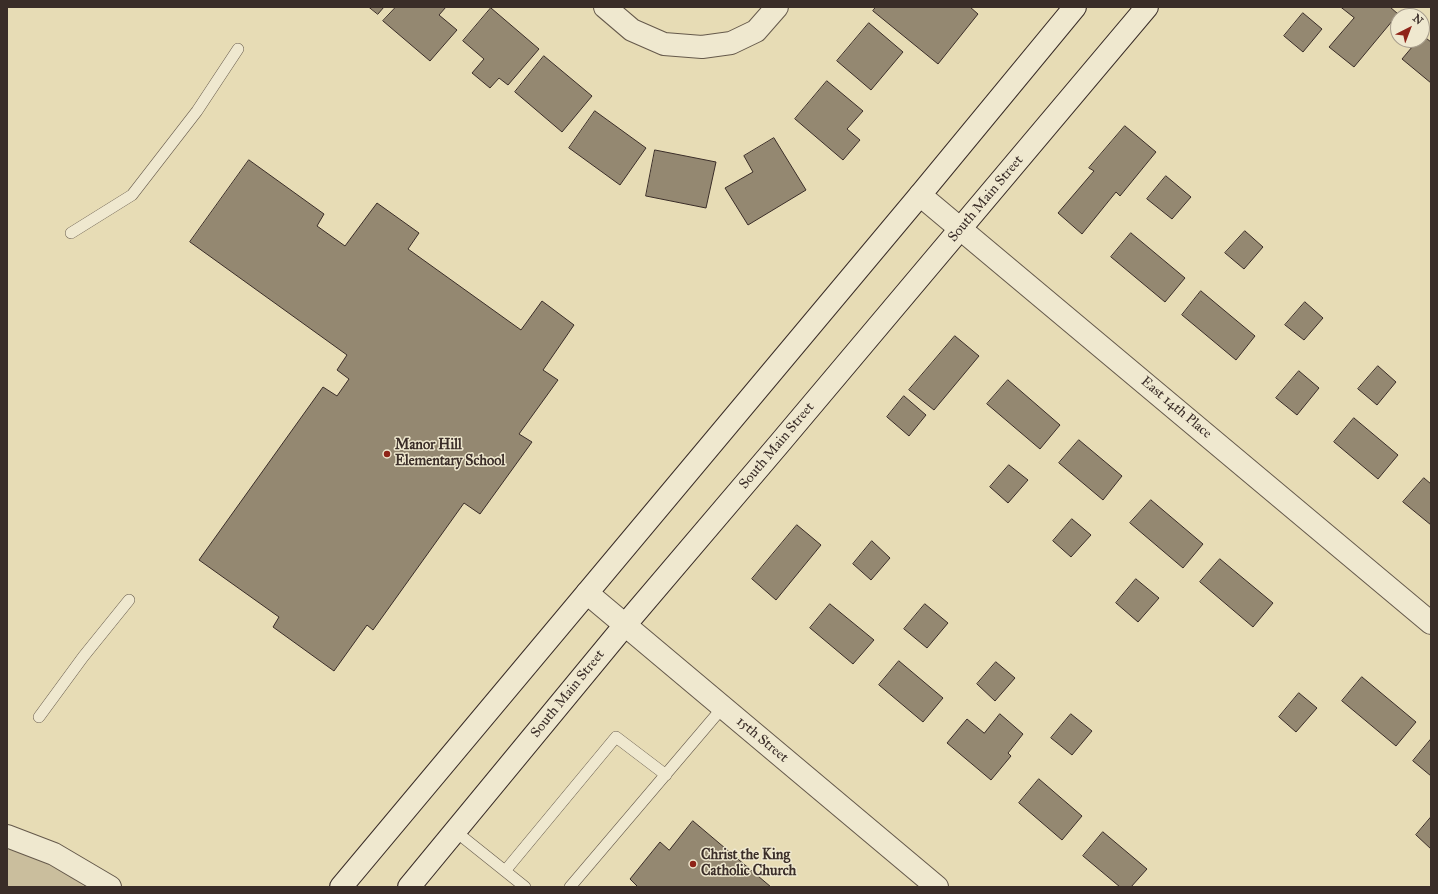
<!DOCTYPE html>
<style>
body{margin:0}
#map{position:relative;width:1438px;height:894px;overflow:hidden;background:#e7dcb5;font-family:"IM FELL Great Primer",serif}
canvas{display:block}
.frame{position:absolute;inset:0;border:8px solid #3a2d28;pointer-events:none}
.north{position:absolute;left:1390px;top:8px;width:40px;height:40px;box-sizing:border-box;background:#efe8cf;border:1px solid #a79d8c;border-radius:50%;rotate:42deg;font-size:11px;font-weight:700;line-height:16px;text-align:center;color:#3a2d28}
.north::after{content:'';display:block;margin:auto;width:14px;height:18px;background:#8f2418;clip-path:polygon(50% 0,100% 100%,50% 72%,0 100%)}
</style>
<div id="map">
<canvas width="1438" height="894"></canvas>
<div class="frame"></div>
<div class="north">N</div>
</div>
<script>
const ctx = document.querySelector('canvas').getContext('2d');
ctx.lineJoin = 'round';
function fill(path, color) {
  ctx.fillStyle = color;
  ctx.fill(path, 'evenodd');
}
function trace(path, color, width, dash) {
  ctx.strokeStyle = color;
  ctx.lineWidth = width;
  ctx.lineCap = dash ? 'butt' : 'round';
  ctx.setLineDash(dash || []);
  ctx.stroke(path);
}
function label(font, color, halo, rows, align = 'center') {
  ctx.font = font + ' "IM FELL Great Primer",serif';
  ctx.lineWidth = 3;
  ctx.setLineDash([]);
  ctx.textBaseline = 'middle';
  ctx.strokeStyle = halo;
  ctx.fillStyle = color;
  for (const [text, x, y, turn = 0] of rows) {
    ctx.save();
    ctx.translate(x, y);
    ctx.rotate((+turn || 0) * Math.PI / 180);
    ctx.textAlign = isNaN(turn) ? turn : align;
    if (halo) ctx.strokeText(text, 0, 0);
    ctx.fillText(text, 0, 0);
    ctx.restore();
  }
}
const green = new Path2D(`
 M 7,849 C 35,857 62,869 85,887 L 7,887 Z`);
const building = new Path2D(`
 M 369,7 L 384,7 L 378,14 Z
 M 396,7 L 446,7 L 439,15 L 457,30 L 430,61 L 383,21 Z
 M 876,7 L 970,7 L 978,14 L 938,64 L 873,11 Z
 M 1341,7 L 1390,7 L 1398,14 L 1354,67 L 1329,47 L 1354,18 Z
 M 491,8 L 539,49 L 508,85 L 499,78 L 490,88 L 472,73 L 484,59 L 463,41 Z
 M 1303,13 L 1322,29 L 1303,52 L 1284,36 Z
 M 869,23 L 903,52 L 871,90 L 837,61 Z
 M 1422,35 L 1431,42 L 1431,83 L 1402,59 L 1418,40 L 1422,40 Z
 M 544,56 L 592,96 L 562,132 L 515,92 Z
 M 827,81 L 863,111 L 847,129 L 860,140 L 843,160 L 795,119 Z
 M 595,111 L 646,148 L 620,185 L 569,148 Z
 M 1125,126 L 1156,152 L 1120,196 L 1116,192 L 1082,234 L 1058,213 L 1094,171 L 1089,168 Z
 M 774,138 L 806,190 L 748,225 L 725,188 L 753,172 L 744,156 Z
 M 655,150 L 716,162 L 706,208 L 646,196 Z
 M 249,160 L 324,214 L 317,226 L 345,246 L 377,203 L 419,233 L 408,249 L 521,330 L 542,301 L 574,325 L 543,370 L 558,380 L 519,434 L 532,442 L 480,514 L 464,503 L 373,630 L 367,625 L 334,671 L 273,627 L 279,617 L 199,560 L 323,387 L 337,396 L 349,379 L 337,370 L 347,355 L 190,242 Z
 M 1166,176 L 1191,197 L 1172,219 L 1147,199 Z
 M 1245,231 L 1263,247 L 1244,269 L 1225,253 Z
 M 1131,233 L 1185,278 L 1165,302 L 1111,257 Z
 M 1201,291 L 1255,336 L 1236,360 L 1182,315 Z
 M 1305,302 L 1323,318 L 1304,340 L 1285,325 Z
 M 955,336 L 979,356 L 934,410 L 909,390 Z
 M 1378,366 L 1396,382 L 1377,405 L 1358,389 Z
 M 1299,371 L 1319,388 L 1297,415 L 1276,398 Z
 M 1008,380 L 1060,425 L 1040,449 L 987,404 Z
 M 904,396 L 926,415 L 909,436 L 887,417 Z
 M 1354,418 L 1398,455 L 1378,479 L 1334,442 Z
 M 1079,440 L 1122,476 L 1103,500 L 1059,463 Z
 M 1009,465 L 1028,480 L 1008,503 L 990,487 Z
 M 1424,478 L 1431,484 L 1431,525 L 1403,502 Z
 M 1151,500 L 1203,544 L 1183,568 L 1130,523 Z
 M 1072,519 L 1091,535 L 1071,557 L 1053,541 Z
 M 797,525 L 821,545 L 776,600 L 752,579 Z
 M 872,541 L 890,558 L 871,580 L 853,564 Z
 M 1220,559 L 1273,603 L 1253,627 L 1200,582 Z
 M 1136,579 L 1159,598 L 1138,622 L 1116,603 Z
 M 830,604 L 874,640 L 853,664 L 810,628 Z
 M 925,604 L 948,623 L 927,648 L 904,629 Z
 M 899,661 L 943,698 L 923,722 L 879,685 Z
 M 996,662 L 1015,678 L 995,701 L 977,684 Z
 M 1362,677 L 1416,722 L 1396,746 L 1342,701 Z
 M 1299,693 L 1317,708 L 1296,732 L 1279,717 Z
 M 1000,714 L 1023,734 L 1008,753 L 1011,756 L 991,780 L 947,743 L 967,719 L 984,733 Z
 M 1071,714 L 1092,731 L 1072,755 L 1051,738 Z
 M 1431,739 L 1431,776 L 1413,761 Z
 M 1039,779 L 1082,816 L 1062,840 L 1019,803 Z
 M 1431,817 L 1431,849 L 1416,835 Z
 M 693,821 L 771,887 L 638,887 L 630,879 L 660,842 L 669,850 Z
 M 1103,832 L 1147,869 L 1131,887 L 1120,887 L 1083,856 Z`);
const lane = new Path2D(`
 M 71,233 L 132,195 L 197,111 L 238,49
 M 39,717 L 83,657 L 129,600
 M 455,831 L 525,887
 M 505,871 L 616,737 L 666,775
 M 570,887 L 723,707`);
const street = new Path2D(`
 M 605,7 L 632,30 L 664,44 L 702,47 L 731,43 L 756,31 L 777,7
 M 920,195 L 1431,623
 M 587,593 L 937,887
 M 7,836 L 54,854 L 110,887`);
const secondary = new Path2D(`
 M 341,887 L 920,195 L 1075,7
 M 409,887 L 625,625 L 779,444 L 1147,7`);
const markers = [
 [387,454,4,"#8f2418"],
 [693,864,4,"#8f2418"]
];
const streetNames = [
 ["South Main Street",986,199,-50],
 ["East 14th Place",1176,408,40],
 ["South Main Street",777,446,-50],
 ["South Main Street",568,694,-51],
 ["15th Street",762,740,40]
];
const poiNames = [
 ["Manor Hill",395,446],
 ["Elementary School",395,462],
 ["Christ the King",701,856],
 ["Catholic Church",701,872]
];
fill(green, '#cabe9d');
fill(building, '#948871');
trace(building, '#3a2d28', 1);
trace(lane, '#65594b', 12);
trace(street, '#65594b', 24);
trace(secondary, '#3a2d28', 24);
trace(lane, '#efe8cf', 11);
trace(street, '#efe8cf', 22);
trace(secondary, '#efe8cf', 22);
for (const [x, y, r, color] of markers) {
  const dot = new Path2D();
  dot.arc(x, y, r, 0, 2 * Math.PI);
  ctx.fillStyle = color;
  ctx.fill(dot);
  trace(dot, '#efe8cf', 1.5);
}
label('14px', '#3a2d28', '#efe8cf', streetNames);
label('bold 14px', '#3a2d28', '#efe8cf', poiNames, 'left');
</script>
